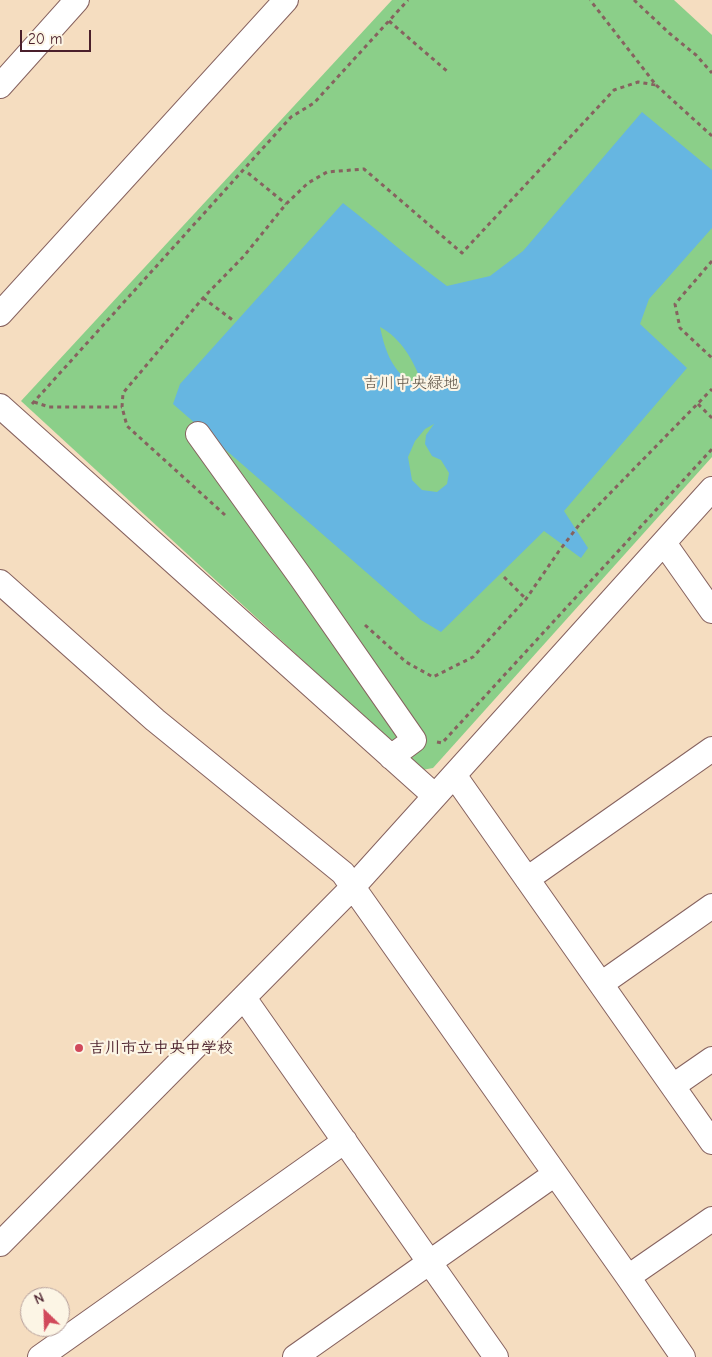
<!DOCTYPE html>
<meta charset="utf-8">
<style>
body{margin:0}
#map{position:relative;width:712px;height:1357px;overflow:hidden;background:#f5ddc0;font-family:"Comic Neue",sans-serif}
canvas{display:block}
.north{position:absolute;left:20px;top:1287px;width:50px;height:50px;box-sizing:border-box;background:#fcf5e5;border:1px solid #b59f9b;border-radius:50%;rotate:336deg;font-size:14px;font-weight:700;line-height:20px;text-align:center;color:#4a1f2b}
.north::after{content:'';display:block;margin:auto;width:18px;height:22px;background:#d1495b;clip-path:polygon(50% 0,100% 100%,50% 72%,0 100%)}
.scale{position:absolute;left:20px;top:30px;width:71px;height:22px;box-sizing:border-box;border:2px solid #4a1f2b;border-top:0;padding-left:6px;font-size:15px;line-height:18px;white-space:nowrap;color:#4a1f2b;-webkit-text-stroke:4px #fcf5e5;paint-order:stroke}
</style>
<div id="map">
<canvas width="712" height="1357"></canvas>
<div class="north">N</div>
<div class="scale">20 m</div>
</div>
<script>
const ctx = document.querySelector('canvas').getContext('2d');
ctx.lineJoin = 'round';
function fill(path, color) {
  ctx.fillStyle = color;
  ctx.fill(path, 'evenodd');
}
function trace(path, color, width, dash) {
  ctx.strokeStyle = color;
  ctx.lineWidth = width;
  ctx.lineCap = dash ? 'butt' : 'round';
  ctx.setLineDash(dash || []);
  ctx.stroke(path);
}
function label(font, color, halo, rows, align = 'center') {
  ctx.font = font + ' "Comic Neue","Klee One",sans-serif';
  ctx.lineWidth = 4.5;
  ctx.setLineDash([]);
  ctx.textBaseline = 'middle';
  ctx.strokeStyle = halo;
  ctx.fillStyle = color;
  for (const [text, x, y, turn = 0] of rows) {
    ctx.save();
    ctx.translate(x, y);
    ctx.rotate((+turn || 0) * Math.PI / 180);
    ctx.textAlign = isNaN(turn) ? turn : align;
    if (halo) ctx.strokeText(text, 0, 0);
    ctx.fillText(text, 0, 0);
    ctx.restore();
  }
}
const green = new Path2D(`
 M 392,0 L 674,0 L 712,35 L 712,457 L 433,768 L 422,770 L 21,401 Z`);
const water = new Path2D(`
 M 642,112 L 712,170 L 712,228 L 649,299 L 640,324 L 687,368 L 564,511 L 588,548 L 581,558 L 544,531 L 441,632 L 421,620 L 173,404 L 180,384 L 343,203 C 378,230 411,260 447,286 L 490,276 L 523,251 ZM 380,327 C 400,337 415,362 421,382 C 418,382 413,382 409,380 C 391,370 384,346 380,327 ZM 434,424 L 426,435 L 425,444 L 432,456 L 441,460 L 449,473 L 447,484 L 437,492 L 422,490 L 412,480 L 408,457 L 415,441 L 425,429 Z`);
const path = new Path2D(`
 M 634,0 L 669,33 L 696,55 L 712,73
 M 389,21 L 448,72
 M 656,85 L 712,136
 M 248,173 L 286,204
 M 712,261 L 675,304 L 680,328 L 712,358
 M 203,298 L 234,321
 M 34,402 L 49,407 L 122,407
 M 32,404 L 291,117 L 314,103 L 408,0
 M 698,404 L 712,418
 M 225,515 L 127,426 L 122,407 L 123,393 L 203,298 L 244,256 L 286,204 L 308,183 L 327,172 L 364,169 L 462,253 L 614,90 L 638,82 L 656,85 L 590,0
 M 504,577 L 526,599
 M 365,625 L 406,662 L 433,677 L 473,657 L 526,599 L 559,551 L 579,525 L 712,389
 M 437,742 L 442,743 L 712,449`);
const minor = new Path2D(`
 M 0,86 L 77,0
 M 0,314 L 286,0
 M 0,406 L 435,796
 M 198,434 L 302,579 L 414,740 L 391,757
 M 664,543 L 712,611
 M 0,582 L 155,720 L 343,873 L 628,1277 L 683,1357
 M 454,775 L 712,1142
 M 527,879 L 712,749
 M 601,984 L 712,906
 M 244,998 L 496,1357
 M 673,1086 L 712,1059
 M 0,1244 L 353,887 L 712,489
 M 628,1277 L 712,1219
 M 40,1357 L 345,1141
 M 295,1357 L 555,1174`);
const markers = [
 [79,1048,5,"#d1495b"]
];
const parkNames = [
 ["吉川中央緑地",411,383]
];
const poiNames = [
 ["吉川市立中央中学校",89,1048]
];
fill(green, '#8bcf89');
fill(water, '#66b6e1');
trace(minor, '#86625f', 26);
trace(path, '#86625f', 3, [4, 4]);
trace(minor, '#fff', 24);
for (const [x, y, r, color] of markers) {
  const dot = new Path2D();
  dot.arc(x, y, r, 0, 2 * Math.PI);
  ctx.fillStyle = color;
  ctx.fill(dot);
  trace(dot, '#fcf5e5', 2);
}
label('16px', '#5e5447', '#fcf5e5', parkNames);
label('bold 16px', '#4a1f2b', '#fcf5e5', poiNames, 'left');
</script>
